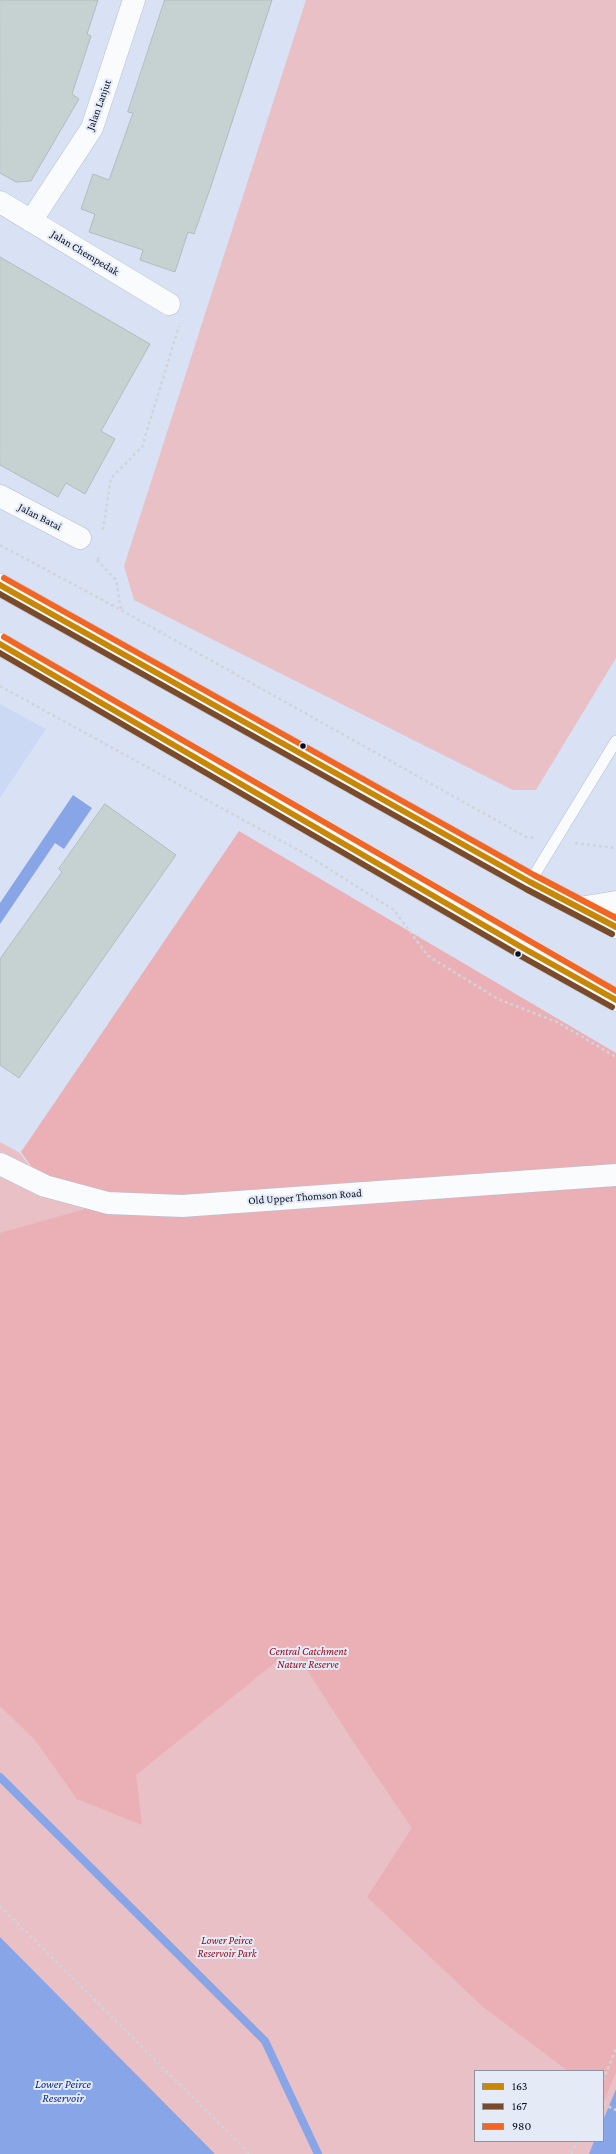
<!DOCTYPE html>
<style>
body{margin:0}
#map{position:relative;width:616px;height:2154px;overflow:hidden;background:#d9e2f4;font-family:"Crimson Pro",serif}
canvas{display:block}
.legend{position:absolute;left:474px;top:2070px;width:130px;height:72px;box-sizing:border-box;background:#e5ebf6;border:1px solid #8c93a1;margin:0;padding:5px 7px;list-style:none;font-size:12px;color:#070e21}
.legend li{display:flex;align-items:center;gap:8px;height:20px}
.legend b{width:20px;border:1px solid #8c93a1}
</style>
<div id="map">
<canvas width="616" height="2154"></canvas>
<ul class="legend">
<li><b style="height:5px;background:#c78807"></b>163</li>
<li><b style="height:5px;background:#7a4b2a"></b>167</li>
<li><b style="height:5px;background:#f26522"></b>980</li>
</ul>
</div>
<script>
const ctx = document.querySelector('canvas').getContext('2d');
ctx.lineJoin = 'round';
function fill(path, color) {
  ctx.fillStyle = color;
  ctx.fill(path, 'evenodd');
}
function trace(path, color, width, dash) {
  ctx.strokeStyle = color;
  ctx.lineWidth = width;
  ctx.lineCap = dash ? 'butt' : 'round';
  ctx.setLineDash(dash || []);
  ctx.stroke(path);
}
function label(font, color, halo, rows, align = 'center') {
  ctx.font = font + ' "Crimson Pro",serif';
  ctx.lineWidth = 4;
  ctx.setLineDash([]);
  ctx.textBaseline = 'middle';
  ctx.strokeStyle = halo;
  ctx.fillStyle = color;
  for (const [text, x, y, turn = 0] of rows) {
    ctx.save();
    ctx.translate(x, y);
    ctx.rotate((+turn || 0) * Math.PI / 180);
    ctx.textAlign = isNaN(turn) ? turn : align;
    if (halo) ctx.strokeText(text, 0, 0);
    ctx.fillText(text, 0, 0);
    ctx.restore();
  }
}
const built = new Path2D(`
 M 0,704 L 46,729 L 0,798 Z`);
const green = new Path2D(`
 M 306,0 L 616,0 L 616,658 L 536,790 L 513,790 L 134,600 L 124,566 Z
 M 0,1142 L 20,1153 L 45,1186 L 108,1203 L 56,1218 L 616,1198 L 616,2089 L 603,2120 L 603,2071 L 475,2071 L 475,2141 L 594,2141 L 589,2154 L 0,2154 Z`);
const forest = new Path2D(`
 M 239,831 L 616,1053 L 616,2072 L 605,2099 L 603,2097 L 603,2071 L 568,2071 L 482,2006 L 367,1897 L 412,1828 L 354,1743 L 293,1648 L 136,1775 L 142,1825 L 77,1799 L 35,1740 L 0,1706 L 0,1233 L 107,1203 L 45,1186 L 21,1152 Z`);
const water = new Path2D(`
 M 73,795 L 92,808 L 64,849 L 55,843 L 0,924 L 0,903 Z
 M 0,1937 L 215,2154 L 0,2154 Z
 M 616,2089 L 616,2154 L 589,2154 L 594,2141 L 603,2141 L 603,2120 Z`);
const stream = new Path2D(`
 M 0,1777 L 265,2041 L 318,2154`);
const building = new Path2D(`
 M 0,0 L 98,0 L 87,34 L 91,36 L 72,94 L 79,99 L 31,181 L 16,182 L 0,173 Z
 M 165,0 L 272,0 L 210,189 L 194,234 L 188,232 L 175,272 L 140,260 L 143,250 L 89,232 L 95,214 L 81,209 L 93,174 L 109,180 L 133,113 L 128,112 Z
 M 0,257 L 150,344 L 101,431 L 115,439 L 85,494 L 66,483 L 58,497 L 0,465 Z
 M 105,804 L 176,855 L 19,1078 L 0,1065 L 0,959 L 62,872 L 59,869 Z`);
const path = new Path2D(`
 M 103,530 L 111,478 L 142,447 L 179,326
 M 0,545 L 121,610 L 526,837 L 534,838
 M 97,560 L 116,580 L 121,609
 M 98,560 L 99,554
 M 0,686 L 307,855 L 394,910 L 428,956 L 498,999 L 557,1022 L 616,1057
 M 575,843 L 616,848
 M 0,1906 L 250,2154
 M 603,2080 L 616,2049
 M 603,2104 L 616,2110
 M 571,2154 L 577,2141`);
const service = new Path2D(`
 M 530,882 L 616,741`);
const minor = new Path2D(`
 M 0,202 L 169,304
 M 31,221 L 92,128 L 134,0
 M 0,496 L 80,538
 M 0,1164 L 45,1186 L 108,1203 L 182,1206 L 616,1175`);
const primary = new Path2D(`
 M 0,585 L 530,882 L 616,927
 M 0,644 L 523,948 L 616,1000
 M 579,908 L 616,902`);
const bus1 = new Path2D(`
 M 0,585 L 530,882 L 616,927
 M 0,644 L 523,948 L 616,1000`);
const bus2 = new Path2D(`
 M 0,594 L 526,889 L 612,934
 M 0,653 L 519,955 L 612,1007`);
const bus3 = new Path2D(`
 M 4,578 L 534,875 L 616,918
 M 4,637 L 616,991`);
const markers = [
 [303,746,3.5,"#070e21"],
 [518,954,3.5,"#070e21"]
];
const streetNames = [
 ["Jalan Lanjut",99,105,-70],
 ["Jalan Chempedak",85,253,31],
 ["Jalan Batai",40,517,27],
 ["Old Upper Thomson Road",305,1197,-4]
];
const parkNames = [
 ["Central Catchment",308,1652],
 ["Nature Reserve",308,1665],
 ["Lower Peirce",227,1941],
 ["Reservoir Park",227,1954]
];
const waterNames = [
 ["Lower Peirce",63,2084],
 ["Reservoir",63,2098]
];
fill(built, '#cbd9f5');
fill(green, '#e8c0c5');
fill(forest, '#eab0b5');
fill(water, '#87a5e7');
trace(stream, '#87a5e7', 8);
fill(building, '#c5d2d1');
trace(building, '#b0bcbc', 1);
trace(service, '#b4bdcf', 12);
trace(minor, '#b4bdcf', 23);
trace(primary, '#b4bdcf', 23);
trace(path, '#d0d4da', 2.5, [3, 3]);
trace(service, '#f9fbfd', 11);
trace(minor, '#f9fbfd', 22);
trace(primary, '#f9fbfd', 22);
trace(bus1, '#c78807', 6);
trace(bus2, '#7a4b2a', 6);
trace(bus3, '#f26522', 6);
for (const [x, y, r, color] of markers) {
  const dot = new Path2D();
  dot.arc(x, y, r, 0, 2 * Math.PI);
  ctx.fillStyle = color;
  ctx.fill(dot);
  trace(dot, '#e5ebf6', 1.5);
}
label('11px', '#070e21', '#e5ebf6', streetNames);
label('italic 11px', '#930517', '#e5ebf6', parkNames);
label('italic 12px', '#0b2a8d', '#e5ebf6', waterNames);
</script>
